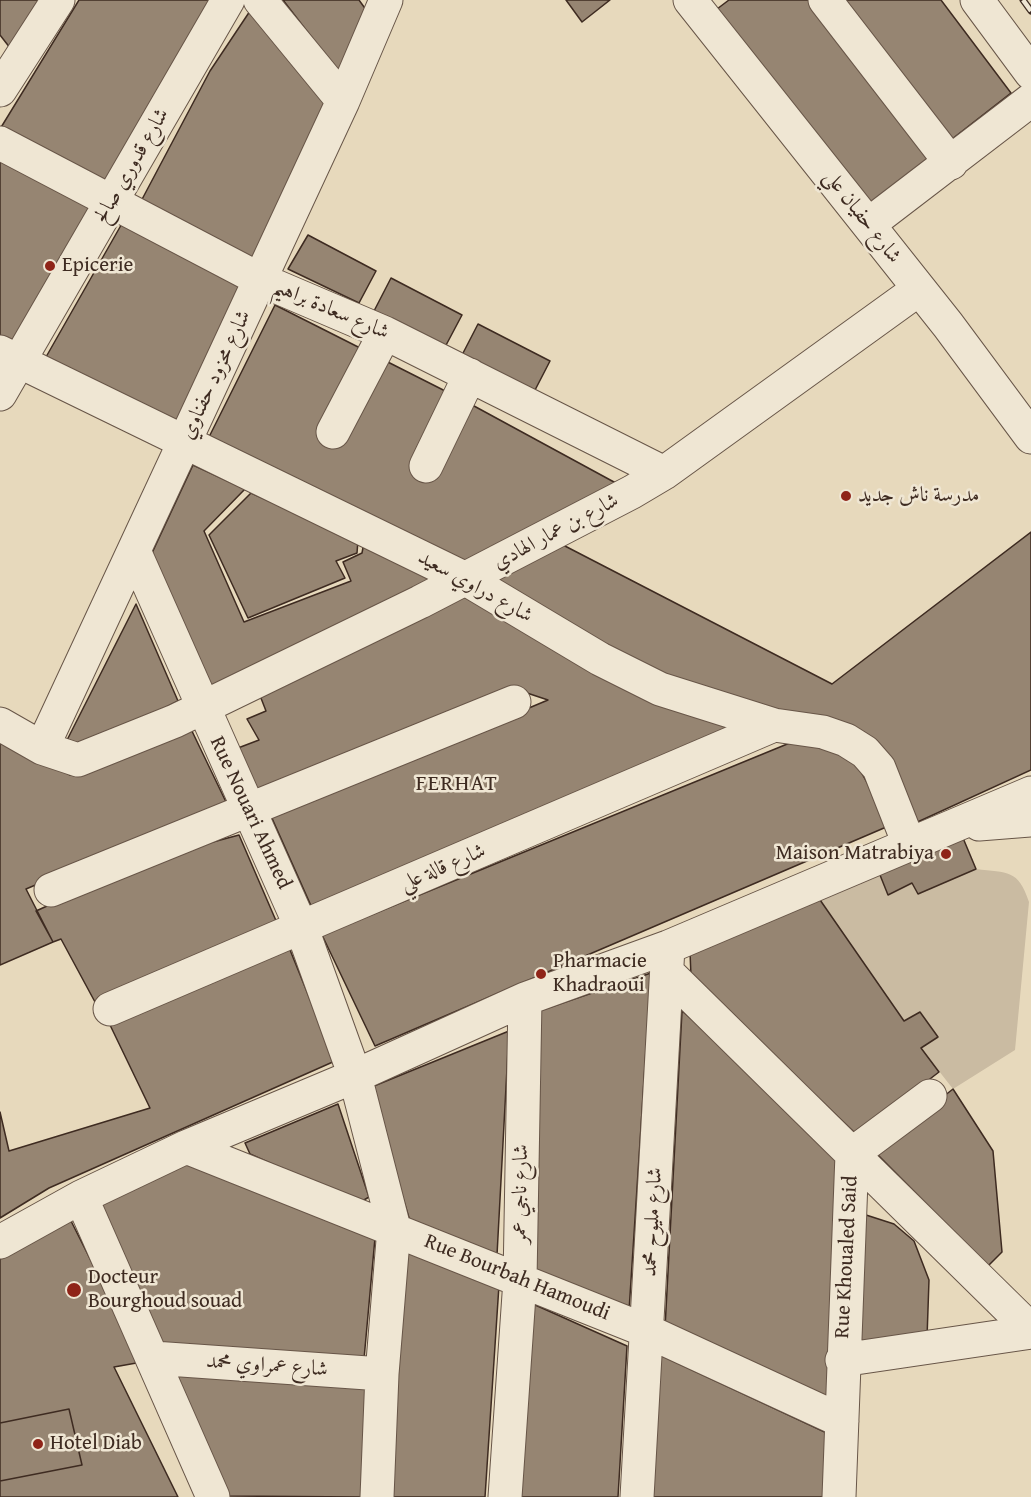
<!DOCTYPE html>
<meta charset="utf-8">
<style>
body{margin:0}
canvas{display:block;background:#e7d9bc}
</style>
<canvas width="1031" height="1497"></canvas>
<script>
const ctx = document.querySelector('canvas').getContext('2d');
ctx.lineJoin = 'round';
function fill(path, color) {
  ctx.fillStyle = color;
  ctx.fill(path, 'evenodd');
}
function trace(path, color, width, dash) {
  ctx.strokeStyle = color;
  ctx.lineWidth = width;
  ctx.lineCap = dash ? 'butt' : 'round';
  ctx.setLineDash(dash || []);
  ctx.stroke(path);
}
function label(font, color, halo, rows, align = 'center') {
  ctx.font = font + ' "Gentium Book Plus",Amiri,serif';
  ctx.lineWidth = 5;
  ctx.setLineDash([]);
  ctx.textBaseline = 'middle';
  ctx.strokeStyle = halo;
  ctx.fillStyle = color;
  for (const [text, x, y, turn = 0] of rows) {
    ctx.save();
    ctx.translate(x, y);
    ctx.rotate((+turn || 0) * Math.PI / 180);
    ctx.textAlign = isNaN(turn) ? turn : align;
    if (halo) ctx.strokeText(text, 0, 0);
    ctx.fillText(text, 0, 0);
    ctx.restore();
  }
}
const green = new Path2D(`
 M 976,869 C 1008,873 1018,869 1029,902 L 1015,1050 L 953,1089 L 921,1048 L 938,1037 L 920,1012 L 904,1021 L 818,897 L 878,870 L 889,895 L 912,883 L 918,893 Z`);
const building = new Path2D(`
 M 0,0 L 50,0 L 14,53 L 0,35 Z
 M 79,0 L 213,0 L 107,183 L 0,129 Z
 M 283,0 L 359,0 L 372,18 L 342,77 Z
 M 566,0 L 610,0 L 582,22 Z
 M 729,0 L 812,0 L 933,160 L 872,206 L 717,9 Z
 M 837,0 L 941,0 L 1011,93 L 947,143 Z
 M 252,8 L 333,109 L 261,263 L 139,205 L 210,71 Z
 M 0,155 L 93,206 L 11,345 L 0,339 Z
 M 124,220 L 248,288 L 183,431 L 42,364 Z
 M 308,235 L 376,271 L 359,303 L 288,269 Z
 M 391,278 L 462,315 L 444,349 L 374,311 Z
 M 275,305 L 463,400 L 625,488 L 467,566 L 208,439 Z
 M 478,324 L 550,361 L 533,394 L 461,357 Z
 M 193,465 L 245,489 L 204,531 L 244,622 L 351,581 L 343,562 L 362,553 L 364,542 L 448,582 L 212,687 L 152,553 Z
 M 251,493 L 358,540 L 357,553 L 336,561 L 345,578 L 248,618 L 209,535 Z
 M 1031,532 L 1031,770 L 911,825 L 887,760 L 652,681 L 484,584 L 563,545 L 832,684 Z
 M 464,597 L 742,731 L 312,908 L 271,816 L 548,700 L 509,687 L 259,794 L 238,748 L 259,740 L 247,719 L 266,711 L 259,693 Z
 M 136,604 L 178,701 L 75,754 L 63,748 Z
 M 190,727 L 227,804 L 26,889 L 53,942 L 0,965 L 0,735 L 70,775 Z
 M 797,740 L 852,756 L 891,825 L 375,1046 L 322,935 Z
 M 239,835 L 277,923 L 95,1002 L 61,939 L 53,942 L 36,911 L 153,858 Z
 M 963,838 L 976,869 L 918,894 L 912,883 L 888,895 L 878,870 Z
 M 818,897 L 904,1021 L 920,1012 L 938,1037 L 921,1048 L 939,1072 L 857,1135 L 691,976 L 690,952 Z
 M 288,945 L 335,1061 L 49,1188 L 0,1218 L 0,1112 L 9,1151 L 150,1108 L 110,1025 Z
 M 651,973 L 629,1311 L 533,1272 L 536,1012 Z
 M 682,1011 L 777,1089 L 841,1159 L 831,1404 L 665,1328 Z
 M 509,1031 L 497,1255 L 410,1221 L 369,1088 Z
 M 953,1089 L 993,1151 L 1002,1252 L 988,1266 L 874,1151 Z
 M 338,1104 L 369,1197 L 359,1203 L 250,1154 L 245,1143 Z
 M 192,1159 L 375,1238 L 364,1359 L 158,1346 L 95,1204 Z
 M 863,1214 L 894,1224 L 914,1241 L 929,1280 L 927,1338 L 853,1343 Z
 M 68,1215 L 142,1362 L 114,1367 L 178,1497 L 0,1497 L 0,1481 L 82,1465 L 69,1409 L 0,1423 L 0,1259 Z
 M 400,1248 L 499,1285 L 485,1497 L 389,1497 Z
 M 533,1304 L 627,1346 L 618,1497 L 520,1497 Z
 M 654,1352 L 829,1434 L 826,1497 L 653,1497 Z
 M 166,1370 L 369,1385 L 361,1497 L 227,1496 Z
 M 69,1409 L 82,1465 L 0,1481 L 0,1423 Z`);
const minor = new Path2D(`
 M 260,0 L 343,101
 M 690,0 L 948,325 L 1031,437
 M 825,0 L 951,163
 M 977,0 L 1031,73
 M 0,90 L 58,0
 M 0,143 L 261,280 L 385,333 L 664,473
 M 869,224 L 1031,100
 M 0,352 L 466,579 L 600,659 L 660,689 L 774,725 L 823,732 L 846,740 L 865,752 L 879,768 L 909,844
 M 0,394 L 228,0
 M 333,432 L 385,333
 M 426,466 L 470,375
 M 135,553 L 302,929 L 355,1076 L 394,1228 L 382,1374 L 377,1497
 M 0,724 L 42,748 L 78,760 L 175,721 L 420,602 L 632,492 L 664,473 L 919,289
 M 42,748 L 343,101 L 386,0
 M 979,824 L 1031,820
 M 51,890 L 514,702
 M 667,972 L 1031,1330
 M 110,1009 L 774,725
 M 186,1147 L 647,1331 L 842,1421
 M 852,1154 L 930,1096
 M 81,1197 L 213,1497
 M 0,1242 L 81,1197 L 186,1147 L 355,1076 L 525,999 L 668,947 L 1031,793
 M 153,1358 L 382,1374
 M 842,1360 L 1031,1332
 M 505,1497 L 520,1280 L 525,999
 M 637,1497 L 668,947
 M 839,1497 L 852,1154`);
const rail = new Path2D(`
 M 1023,0 L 1031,11`);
const markers = [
 [50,266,6,"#8f2418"],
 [846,496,6,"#8f2418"],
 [946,854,6,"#8f2418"],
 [541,974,6,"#8f2418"],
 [74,1290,8,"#8f2418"],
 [38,1444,6,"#8f2418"]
];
const streetNames = [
 ["شارع قدوري صالح",132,166,-60],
 ["شارع حفيان علي",862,217,52],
 ["شارع سعادة براهيم",331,310,23],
 ["شارع محزود حفناوي",216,375,-65],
 ["شارع بن عمار الهادي",556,532,-28],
 ["شارع دراوي سعيد",475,587,29],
 ["Rue Nouari Ahmed",250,813,65],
 ["شارع قالة علي",443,868,-23],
 ["شارع ناجي عمر",521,1194,-89],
 ["شارع مليوح محمد",653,1222,-87],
 ["Rue Khoualed Said",847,1257,-87],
 ["Rue Bourbah Hamoudi",517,1278,22],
 ["شارع عمراوي محمد",267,1366,4]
];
const poiNames = [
 ["Epicerie",62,266],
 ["مدرسة ناش جديد",858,496],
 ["Maison Matrabiya",934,854,"right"],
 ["Pharmacie",553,962],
 ["Khadraoui",553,986],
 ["Docteur",88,1278],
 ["Bourghoud souad",88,1302],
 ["Hotel Diab",50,1444]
];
const neighbourhoodNames = [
 ["FERHAT",457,784]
];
fill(green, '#cabba2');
fill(building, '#968572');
trace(building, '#3e2b21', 1.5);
trace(minor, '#685648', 35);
trace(minor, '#efe6d3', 33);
trace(rail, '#3e2b21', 7);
trace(rail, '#efe6d3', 4.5, [14]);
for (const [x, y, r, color] of markers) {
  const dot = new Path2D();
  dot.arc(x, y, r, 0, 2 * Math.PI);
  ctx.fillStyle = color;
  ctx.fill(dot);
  trace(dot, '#efe6d3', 2);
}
label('21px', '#3e2b21', '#efe6d3', streetNames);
label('21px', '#3e2b21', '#efe6d3', poiNames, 'left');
ctx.letterSpacing = '1.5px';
label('22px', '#3e2b21', '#efe6d3', neighbourhoodNames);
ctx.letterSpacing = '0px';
</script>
